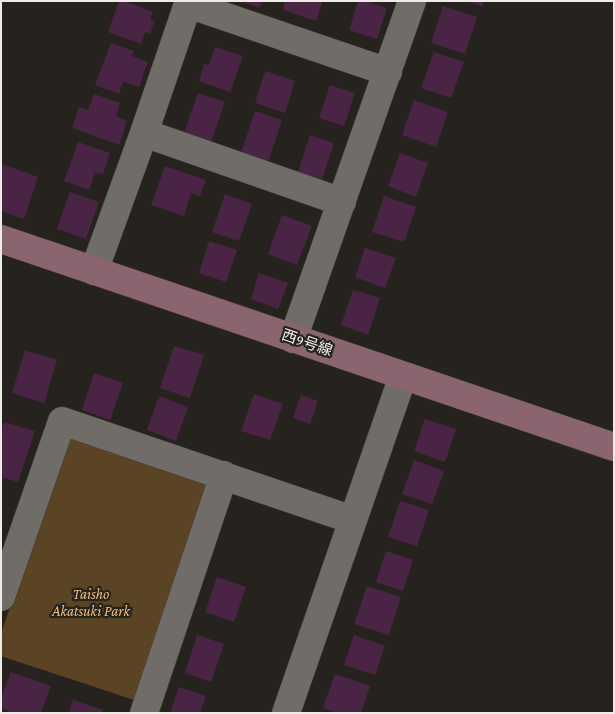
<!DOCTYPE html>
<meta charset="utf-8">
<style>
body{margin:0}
#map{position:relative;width:615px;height:714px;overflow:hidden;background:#26231f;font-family:"Crimson Pro",serif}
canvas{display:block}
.frame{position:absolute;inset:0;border:2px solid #eeece9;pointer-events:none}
</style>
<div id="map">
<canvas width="615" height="714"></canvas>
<div class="frame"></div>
</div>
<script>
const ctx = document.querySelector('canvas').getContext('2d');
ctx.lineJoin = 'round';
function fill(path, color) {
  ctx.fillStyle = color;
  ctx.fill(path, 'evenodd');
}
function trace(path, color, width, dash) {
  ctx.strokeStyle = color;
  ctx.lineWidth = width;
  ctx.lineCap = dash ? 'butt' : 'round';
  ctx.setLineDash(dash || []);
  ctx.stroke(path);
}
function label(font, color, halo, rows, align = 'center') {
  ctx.font = font + ' "Crimson Pro","Noto Sans JP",serif';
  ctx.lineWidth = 4.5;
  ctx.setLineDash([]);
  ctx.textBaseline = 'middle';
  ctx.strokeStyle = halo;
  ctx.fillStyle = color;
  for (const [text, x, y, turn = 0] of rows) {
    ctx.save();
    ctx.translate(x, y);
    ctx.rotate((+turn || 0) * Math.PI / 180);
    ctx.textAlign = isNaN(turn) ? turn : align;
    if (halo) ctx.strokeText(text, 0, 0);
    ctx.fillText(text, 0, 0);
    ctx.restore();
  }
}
const green = new Path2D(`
 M 80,434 L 201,475 L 208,491 L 137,701 L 1,656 L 1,633 L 68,440 Z`);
const building = new Path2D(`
 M 119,1 L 124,1 L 153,12 L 150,20 L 155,21 L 150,34 L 145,32 L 141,44 L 108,32 Z
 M 240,1 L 262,1 L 260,8 Z
 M 285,1 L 323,1 L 316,21 L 283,10 Z
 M 358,1 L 365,1 L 387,8 L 377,39 L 349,30 Z
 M 467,1 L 484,1 L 482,7 Z
 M 443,6 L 477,17 L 465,54 L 431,43 Z
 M 111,43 L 134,51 L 132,56 L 148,62 L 139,87 L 123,82 L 119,94 L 95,85 Z
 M 215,47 L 243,56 L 230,92 L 199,81 L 204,64 L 209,65 Z
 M 434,52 L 464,62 L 451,98 L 421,88 Z
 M 265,71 L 295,81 L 285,113 L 255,103 Z
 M 330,85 L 355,93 L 344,126 L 319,118 Z
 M 198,93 L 225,102 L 211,142 L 184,133 Z
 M 94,94 L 120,103 L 116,116 L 127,121 L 119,145 L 72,128 L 79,107 L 88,110 Z
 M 414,100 L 448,112 L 436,147 L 402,135 Z
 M 255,111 L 282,120 L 268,162 L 241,153 Z
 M 310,135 L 334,143 L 321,183 L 297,175 Z
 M 78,142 L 110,153 L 103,174 L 95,172 L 89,190 L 64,181 Z
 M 400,153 L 428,163 L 416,197 L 388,186 Z
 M 2,164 L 38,177 L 24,219 L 1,211 Z
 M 165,166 L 206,180 L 200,196 L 191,193 L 184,216 L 151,205 Z
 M 70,192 L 99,202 L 86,239 L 57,229 Z
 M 225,194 L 252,204 L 239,241 L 212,232 Z
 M 384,196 L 416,207 L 404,242 L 372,232 Z
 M 282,215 L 312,226 L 297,265 L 268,254 Z
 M 209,241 L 237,250 L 226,282 L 199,273 Z
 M 365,248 L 396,258 L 385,288 L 355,277 Z
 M 259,273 L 288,283 L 278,309 L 251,299 Z
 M 353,290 L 380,298 L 368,335 L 341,325 Z
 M 174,346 L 204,355 L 190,398 L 160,388 Z
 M 25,350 L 57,360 L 44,403 L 12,393 Z
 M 94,373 L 123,383 L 110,420 L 82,410 Z
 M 254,394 L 283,404 L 270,440 L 241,431 Z
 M 301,395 L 318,401 L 310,424 L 293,418 Z
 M 159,396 L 188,407 L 176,441 L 147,430 Z
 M 425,419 L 456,429 L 445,462 L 414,451 Z
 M 4,422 L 35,431 L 18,482 L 1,477 L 1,430 Z
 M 414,460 L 444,471 L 432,504 L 402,494 Z
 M 400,501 L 429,510 L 417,546 L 388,537 Z
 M 386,551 L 413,560 L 403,591 L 376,582 Z
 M 217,577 L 246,587 L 234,622 L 205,612 Z
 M 367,586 L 401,597 L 389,635 L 354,624 Z
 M 197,635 L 224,644 L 211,682 L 185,673 Z
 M 354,635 L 385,646 L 375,675 L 344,665 Z
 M 11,672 L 51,686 L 41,713 L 13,713 L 1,708 L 1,697 Z
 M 335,674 L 370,686 L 361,713 L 337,713 L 323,708 Z
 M 179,687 L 206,696 L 200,713 L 170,713 Z
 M 73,700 L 103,710 L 102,713 L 69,713 Z`);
const street = new Path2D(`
 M 188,4 L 388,72
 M 144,133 L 342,202
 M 94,271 L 144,133 L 189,1
 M 293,339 L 412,1
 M 1,597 L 62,421 L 353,520
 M 144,713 L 224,475
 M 286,713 L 403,376`);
const secondary = new Path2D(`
 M 1,239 L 614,447`);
const streetNames = [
 ["西9号線",307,343,19]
];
const parkNames = [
 ["Taisho",91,594],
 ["Akatsuki Park",91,611]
];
fill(green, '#5b4424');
fill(building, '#4a2444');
trace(street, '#403d3a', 29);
trace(secondary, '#403d3a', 29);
trace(street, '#706d68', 28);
trace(secondary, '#8a6570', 28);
label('15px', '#eeece9', '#26231f', streetNames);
label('italic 15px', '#eb7', '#26231f', parkNames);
</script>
